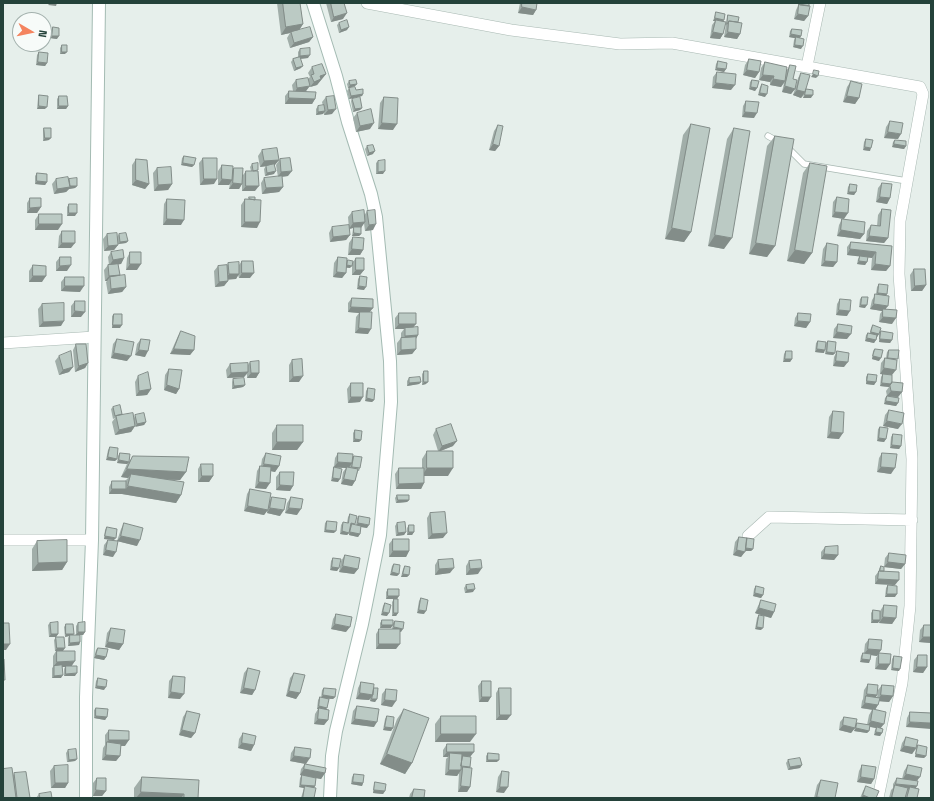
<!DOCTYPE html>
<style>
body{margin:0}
#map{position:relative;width:934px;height:801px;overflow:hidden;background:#e6efeb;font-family:"Space Grotesk",sans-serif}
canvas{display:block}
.frame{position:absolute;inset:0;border:4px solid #24423a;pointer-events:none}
.north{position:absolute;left:12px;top:12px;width:40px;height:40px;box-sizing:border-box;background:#f7fbf9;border:1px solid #a3b1ad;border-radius:50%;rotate:99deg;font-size:11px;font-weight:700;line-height:16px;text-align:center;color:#24423a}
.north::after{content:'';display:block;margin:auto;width:14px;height:18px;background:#f4845f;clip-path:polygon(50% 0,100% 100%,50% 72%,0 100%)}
</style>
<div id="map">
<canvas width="934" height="801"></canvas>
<div class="frame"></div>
<div class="north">N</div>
</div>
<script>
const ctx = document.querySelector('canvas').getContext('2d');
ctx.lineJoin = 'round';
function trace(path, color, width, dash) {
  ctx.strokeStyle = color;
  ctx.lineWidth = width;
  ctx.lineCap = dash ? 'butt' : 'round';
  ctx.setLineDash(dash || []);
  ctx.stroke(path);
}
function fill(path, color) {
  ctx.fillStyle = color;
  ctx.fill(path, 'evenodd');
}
const lane = new Path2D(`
 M 768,136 L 779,142
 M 786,146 L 804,164 L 907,181`);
const street = new Path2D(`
 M 367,3 L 511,30 L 620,44 L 672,43 L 920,87 L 923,94 L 900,221 L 899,274 L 912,459 L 910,606 L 902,683 L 878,798
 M 807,66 L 820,3
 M 3,343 L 94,337
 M 748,536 L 769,517 L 912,520
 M 3,540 L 92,540`);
const secondary = new Path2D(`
 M 313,3 L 336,76 L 348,122 L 371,194 L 376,217 L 390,361 L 391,402 L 380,535 L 362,624 L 336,731 L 332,756 L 330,798
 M 86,798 L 86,697 L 92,540 L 99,3`);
const wall = new Path2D(`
 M 277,3 L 300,3 L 303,24 L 299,30 L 313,37 L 309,42 L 290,48 L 287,38 L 290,33 L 281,35 Z
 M 326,3 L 344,3 L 343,19 L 331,22 Z
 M 520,3 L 537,3 L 536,10 L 533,15 L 518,13 Z
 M 799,3 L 809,3 L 808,16 L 804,21 L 794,19 L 796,10 L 798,6 Z
 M 716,12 L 724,21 L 723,34 L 720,39 L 710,38 L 712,25 L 715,21 L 713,21 Z
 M 728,15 L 738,22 L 740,34 L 737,39 L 724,37 L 727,18 Z
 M 339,23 L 347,30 L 339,33 L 337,25 Z
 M 53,27 L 57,39 L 50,38 L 51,30 Z
 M 792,29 L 801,36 L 800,38 L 801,49 L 793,47 L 794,40 L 795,38 L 789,37 L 790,31 Z
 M 62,45 L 65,54 L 60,54 L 60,48 Z
 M 300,49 L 308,58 L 300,59 L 301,68 L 294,71 L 291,62 L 293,59 L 298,57 L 298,52 Z
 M 39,52 L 47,63 L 45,66 L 36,65 L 37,55 Z
 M 749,59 L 759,72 L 755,78 L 743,75 L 745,65 Z
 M 718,61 L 726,69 L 724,72 L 715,70 L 716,64 Z
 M 765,62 L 787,70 L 790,65 L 793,79 L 796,86 L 798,78 L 801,73 L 806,89 L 811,98 L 803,98 L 804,95 L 801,98 L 793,95 L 795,89 L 791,94 L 782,92 L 784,83 L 781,87 L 770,85 L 770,82 L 759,80 L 761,68 Z
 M 312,67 L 326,74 L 317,85 L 310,87 L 309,86 L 306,91 L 315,99 L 312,104 L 285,104 L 285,96 L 289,91 L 293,91 L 292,85 L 296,80 L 308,79 L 310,77 L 308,73 Z
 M 717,72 L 731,90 L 712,88 L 713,77 Z
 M 752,80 L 757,88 L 755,91 L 749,89 L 750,82 Z
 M 349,81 L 357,84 L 355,86 L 348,88 L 347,84 Z
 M 851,81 L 859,98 L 855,104 L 843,102 L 847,87 Z
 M 762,84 L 765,97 L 758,95 L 760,87 Z
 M 349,88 L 363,94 L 362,96 L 349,99 L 347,91 Z
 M 39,95 L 45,109 L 37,109 L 38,98 Z
 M 59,96 L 68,106 L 66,109 L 57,109 L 57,99 Z
 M 326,97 L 332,114 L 324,115 L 324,112 L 323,114 L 316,115 L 316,109 L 318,106 L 323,106 L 322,102 Z
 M 384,97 L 393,130 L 378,129 L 380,103 Z
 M 352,99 L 362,108 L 360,110 L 353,112 L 351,101 Z
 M 746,101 L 754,118 L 742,117 L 743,106 Z
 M 357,113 L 370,129 L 356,132 L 353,118 Z
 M 890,121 L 898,139 L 884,138 L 886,127 Z
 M 691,124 L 691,232 L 684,242 L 665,239 L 683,135 Z
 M 498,125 L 499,146 L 495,151 L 489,150 L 494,131 Z
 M 44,128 L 49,140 L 43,141 L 43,130 Z
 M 734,128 L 724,249 L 708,246 L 727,139 Z
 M 775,136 L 775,246 L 767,257 L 749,254 L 767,146 Z
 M 866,139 L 870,151 L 863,150 L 864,142 Z
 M 895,140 L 906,146 L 904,149 L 892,147 L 893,142 Z
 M 367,146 L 373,154 L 367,156 L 365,149 Z
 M 262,150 L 279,160 L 274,165 L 274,174 L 265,176 L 264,169 L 266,166 L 260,167 L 258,156 Z
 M 184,156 L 194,165 L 192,167 L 181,165 L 182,158 Z
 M 203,158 L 214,184 L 200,185 L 199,163 Z
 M 136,159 L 149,184 L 145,189 L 132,185 L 132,165 Z
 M 280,159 L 288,176 L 282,177 L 283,187 L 279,192 L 262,194 L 261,183 L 264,178 L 278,177 L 276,165 Z
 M 378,161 L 383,174 L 376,174 L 376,163 Z
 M 810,163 L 812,253 L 804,264 L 787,261 L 803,173 Z
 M 252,164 L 255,191 L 242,191 L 242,184 L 239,189 L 229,189 L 230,184 L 229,185 L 218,185 L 218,171 L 222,165 L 233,170 L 234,168 L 243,175 L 246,171 L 251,171 L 250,167 Z
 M 157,168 L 172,184 L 168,190 L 154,191 L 153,173 Z
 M 37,173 L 47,182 L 45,185 L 35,184 L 35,176 Z
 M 56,179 L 69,179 L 77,186 L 75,188 L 69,189 L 66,192 L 54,194 L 52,184 Z
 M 882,183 L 890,198 L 887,204 L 876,202 L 878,188 Z
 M 850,184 L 856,192 L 854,195 L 847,194 L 848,187 Z
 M 249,197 L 257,228 L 241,227 L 241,205 L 245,199 L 248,199 Z
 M 837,197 L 844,219 L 832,217 L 833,202 Z
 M 30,198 L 41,207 L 37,213 L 27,213 L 27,203 Z
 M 167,199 L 181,225 L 163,225 L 164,204 Z
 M 69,204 L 75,216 L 67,216 L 67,207 Z
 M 882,209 L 888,238 L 884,243 L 866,241 L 867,231 L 871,225 L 877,226 L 878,215 Z
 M 367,211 L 373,230 L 365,231 L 364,223 L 361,227 L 361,234 L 359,236 L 352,236 L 353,229 L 353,228 L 349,229 L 348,217 L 352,212 L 364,216 Z
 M 39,214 L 58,230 L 35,230 L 35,220 Z
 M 842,219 L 864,234 L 860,239 L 837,236 L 839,225 Z
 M 332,227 L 350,235 L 346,240 L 330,242 L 329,233 Z
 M 62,231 L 71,248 L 58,248 L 59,236 Z
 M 107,234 L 118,245 L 114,250 L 104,251 L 103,239 Z
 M 119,234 L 128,241 L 126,243 L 118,244 L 117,237 Z
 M 353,237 L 363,250 L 360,255 L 348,255 L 349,243 Z
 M 851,242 L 892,246 L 890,266 L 886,271 L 871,270 L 872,258 L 868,257 L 867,262 L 865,265 L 857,264 L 858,259 L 860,256 L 847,255 L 847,247 Z
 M 827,243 L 837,262 L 833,267 L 821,266 L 823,249 Z
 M 111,252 L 124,258 L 121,264 L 118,264 L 120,275 L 118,276 L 126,287 L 122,292 L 108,294 L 106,282 L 107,281 L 105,281 L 104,270 L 108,265 L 109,265 L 108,257 Z
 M 130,252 L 137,270 L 126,270 L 127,258 Z
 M 60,257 L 67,271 L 56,271 L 56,262 Z
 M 338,257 L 347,263 L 348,260 L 350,268 L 346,268 L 346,273 L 342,278 L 333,277 L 334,263 Z
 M 356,258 L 364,270 L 360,275 L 352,275 L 352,263 Z
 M 242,261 L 250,278 L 239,278 L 238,275 L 236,279 L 228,279 L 228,281 L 224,286 L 215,287 L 214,271 L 218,266 L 227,265 L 228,263 L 239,265 Z
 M 33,265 L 42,282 L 29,282 L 29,271 Z
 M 914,269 L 926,285 L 922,291 L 911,291 L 910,275 Z
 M 360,276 L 364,290 L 357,289 L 358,279 Z
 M 65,277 L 80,292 L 61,291 L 61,282 Z
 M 879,284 L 887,294 L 886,295 L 886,309 L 892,324 L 879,322 L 880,314 L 882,311 L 870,309 L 872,300 L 876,294 L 877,287 Z
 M 862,297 L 865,308 L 859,307 L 860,299 Z
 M 352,298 L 373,308 L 369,312 L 368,334 L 355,333 L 356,317 L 359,313 L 348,312 L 348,303 Z
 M 840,299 L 847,316 L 836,315 L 837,304 Z
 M 75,301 L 81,317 L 71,317 L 71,306 Z
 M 42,304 L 61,326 L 39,327 L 38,309 Z
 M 399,313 L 414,327 L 418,335 L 416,339 L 416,349 L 412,354 L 397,355 L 397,343 L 401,338 L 401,333 L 404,329 L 395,329 L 395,318 Z
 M 798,313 L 810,322 L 806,328 L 794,326 L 795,318 Z
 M 114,314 L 120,328 L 112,328 L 112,316 Z
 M 838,324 L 847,339 L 833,338 L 834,329 Z
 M 873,325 L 879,334 L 877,337 L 876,340 L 874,343 L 865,341 L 866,335 L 868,333 L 870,333 L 871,328 Z
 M 181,331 L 194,350 L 190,355 L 170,354 L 178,336 Z
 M 881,331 L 892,340 L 890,343 L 879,342 L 879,334 Z
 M 117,339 L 127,361 L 111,358 L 113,344 Z
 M 141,339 L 145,357 L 135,355 L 137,344 Z
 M 818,341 L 824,353 L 815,352 L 816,343 Z
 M 828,341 L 835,353 L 833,355 L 825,354 L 826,343 Z
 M 76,344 L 88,363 L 85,368 L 75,372 L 73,350 Z
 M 875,349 L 879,361 L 872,359 L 873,351 Z
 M 889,350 L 897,361 L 892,375 L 892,382 L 902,392 L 898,397 L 898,403 L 896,406 L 884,404 L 885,398 L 887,396 L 886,391 L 889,387 L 880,386 L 881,377 L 883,374 L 889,375 L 880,374 L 881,363 L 885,358 L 886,358 L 887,352 Z
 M 786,351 L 792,359 L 790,362 L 783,362 L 784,354 Z
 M 837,351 L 844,367 L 833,366 L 834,357 Z
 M 59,356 L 73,367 L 69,372 L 59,375 L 55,361 Z
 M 292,360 L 299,382 L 289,382 L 289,365 Z
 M 250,362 L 259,373 L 256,378 L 247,378 L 247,374 L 244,377 L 227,378 L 226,370 L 230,364 L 248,365 Z
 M 169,369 L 179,389 L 176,394 L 164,390 L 165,375 Z
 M 424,371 L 426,384 L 422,385 L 422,374 Z
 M 868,374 L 876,382 L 874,385 L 866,384 L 866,377 Z
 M 138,376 L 151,389 L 147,395 L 136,396 L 135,382 Z
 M 409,378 L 421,382 L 419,384 L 407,386 L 407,381 Z
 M 233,379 L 245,385 L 243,387 L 232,389 L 232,382 Z
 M 351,383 L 360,402 L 348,403 L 347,389 Z
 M 368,388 L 374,400 L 372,402 L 365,401 L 366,391 Z
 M 113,407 L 122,414 L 122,415 L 134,418 L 135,415 L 146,422 L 144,425 L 135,426 L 131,432 L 115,435 L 112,422 L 115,418 L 113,419 L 111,409 Z
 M 889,410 L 898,429 L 883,426 L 885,415 Z
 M 833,411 L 839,439 L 827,438 L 829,417 Z
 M 277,425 L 303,442 L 297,450 L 272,450 L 272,433 Z
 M 880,427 L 886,439 L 884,442 L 877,441 L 878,429 Z
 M 436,429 L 453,446 L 440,451 L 448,476 L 424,476 L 424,483 L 421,489 L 396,489 L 395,474 L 399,468 L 422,468 L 422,459 L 427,451 L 438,451 L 433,435 Z
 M 355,430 L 361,440 L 359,442 L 353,442 L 353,433 Z
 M 893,434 L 901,446 L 899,449 L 890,448 L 891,437 Z
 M 110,447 L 117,459 L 115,461 L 106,460 L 108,450 Z
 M 120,453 L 129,462 L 133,456 L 186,472 L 180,480 L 167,480 L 181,495 L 176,503 L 122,494 L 109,494 L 109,487 L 112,481 L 125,481 L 128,478 L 121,477 L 127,464 L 117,463 L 118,456 Z
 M 266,453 L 279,466 L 275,472 L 271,471 L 266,489 L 255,488 L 257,471 L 260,466 L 261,466 L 262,459 Z
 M 338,453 L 352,458 L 354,456 L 360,468 L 359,471 L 358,471 L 355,481 L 352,486 L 341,484 L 343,472 L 346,468 L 335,468 L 338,482 L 331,481 L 333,470 L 334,467 L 335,458 Z
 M 882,453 L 891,474 L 877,472 L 879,458 Z
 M 201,464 L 213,476 L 209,482 L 198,482 L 198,469 Z
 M 280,472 L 293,486 L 290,491 L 276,490 L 276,477 Z
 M 250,489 L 269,501 L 272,497 L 280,516 L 267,513 L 267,510 L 264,515 L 244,511 L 247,494 Z
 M 397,495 L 409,500 L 407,502 L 396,503 L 395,498 Z
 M 291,497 L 297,515 L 285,513 L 287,503 Z
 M 430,513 L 443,538 L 428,539 L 427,518 Z
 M 350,514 L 354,525 L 356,525 L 357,518 L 359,516 L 367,528 L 361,527 L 360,534 L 358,537 L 349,535 L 349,533 L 347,535 L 340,534 L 341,525 L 343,522 L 347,523 L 348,517 Z
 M 327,521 L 334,533 L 324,532 L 325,523 Z
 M 124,523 L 137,546 L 117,541 L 121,529 Z
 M 397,523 L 406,532 L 404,535 L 396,536 L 395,526 Z
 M 409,525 L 414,532 L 412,535 L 407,535 L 407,528 Z
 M 107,527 L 114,540 L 104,539 L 105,530 Z
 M 739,537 L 753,549 L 751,551 L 745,551 L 741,557 L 733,555 L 735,542 Z
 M 393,539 L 409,551 L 406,557 L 389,557 L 389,544 Z
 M 108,540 L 113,557 L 103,555 L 104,545 Z
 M 37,541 L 67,562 L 62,570 L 32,571 L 32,549 Z
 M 825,547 L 838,555 L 834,560 L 821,559 L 821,552 Z
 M 889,553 L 905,564 L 901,569 L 884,567 L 884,571 L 895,585 L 875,584 L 875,576 L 879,571 L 879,569 L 881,566 L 884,567 L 885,558 Z
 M 345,555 L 358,569 L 354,574 L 339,572 L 341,561 Z
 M 333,558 L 339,568 L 337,571 L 330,570 L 331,561 Z
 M 438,560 L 450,573 L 435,575 L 435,565 Z
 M 469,561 L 478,574 L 466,575 L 466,566 Z
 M 394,564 L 399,574 L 397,576 L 390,575 L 392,566 Z
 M 405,566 L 409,575 L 407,577 L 401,577 L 403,569 Z
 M 466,585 L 473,592 L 465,593 L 464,588 Z
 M 888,585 L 895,597 L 885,597 L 886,588 Z
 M 756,586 L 763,595 L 761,598 L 753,596 L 754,589 Z
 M 388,589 L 397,599 L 398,613 L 396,616 L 392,616 L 392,602 L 394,599 L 386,599 L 386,592 Z
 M 421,598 L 424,614 L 417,613 L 419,601 Z
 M 761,600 L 774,612 L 771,618 L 764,616 L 761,630 L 755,629 L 757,618 L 759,615 L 763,616 L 755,613 L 758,606 Z
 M 385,603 L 387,616 L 381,615 L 383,606 Z
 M 884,605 L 896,618 L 892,624 L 879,623 L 879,621 L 878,623 L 871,623 L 871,613 L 873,610 L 880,611 Z
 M 336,614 L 346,632 L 331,629 L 333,619 Z
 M 382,620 L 391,628 L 380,628 L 380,623 Z
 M 395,621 L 401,632 L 400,631 L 396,649 L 376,649 L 376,634 L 379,629 L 392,629 L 393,623 Z
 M 50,623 L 58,634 L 56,637 L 49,637 L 48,625 Z
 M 78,623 L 85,632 L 83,635 L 80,635 L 80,642 L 79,645 L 68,646 L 68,638 L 69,636 L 65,637 L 64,627 L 66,624 L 73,635 L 76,635 L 76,626 Z
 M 924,625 L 931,643 L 919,642 L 920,630 Z
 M 111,628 L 123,644 L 119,650 L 105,647 L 107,633 Z
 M 56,637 L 63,651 L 72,666 L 75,676 L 64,676 L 64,669 L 65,667 L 62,667 L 61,678 L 52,678 L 52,668 L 53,667 L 53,656 L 56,651 L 55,651 L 54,640 Z
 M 869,639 L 881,650 L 877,656 L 871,655 L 869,663 L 860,662 L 861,656 L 863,653 L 864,653 L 865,644 Z
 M 98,648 L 106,657 L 104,660 L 94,658 L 96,650 Z
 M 879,653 L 890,664 L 886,670 L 875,669 L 876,658 Z
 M 918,655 L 927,667 L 923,673 L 913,672 L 914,660 Z
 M 894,656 L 899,671 L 891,670 L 892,659 Z
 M 248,668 L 255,690 L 252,695 L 240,693 L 244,673 Z
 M 294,673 L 300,693 L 296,699 L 286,696 L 290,678 Z
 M 173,676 L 180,699 L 168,698 L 169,681 Z
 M 98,678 L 104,690 L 95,688 L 96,681 Z
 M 482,681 L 488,702 L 479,702 L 478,686 Z
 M 361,682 L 374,688 L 377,699 L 375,702 L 370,701 L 370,699 L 369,700 L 356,699 L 358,688 Z
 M 868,684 L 877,695 L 876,697 L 877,698 L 878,690 L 882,685 L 893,696 L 889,702 L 879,701 L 875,710 L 882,733 L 880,736 L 874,735 L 875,730 L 876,728 L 870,727 L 869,731 L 867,733 L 854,731 L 855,728 L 851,733 L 839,730 L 840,722 L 844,717 L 855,725 L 857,723 L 867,725 L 869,715 L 872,710 L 861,708 L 862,701 L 863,699 L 864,690 Z
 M 324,688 L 335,697 L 333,699 L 329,699 L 326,709 L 328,720 L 324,725 L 314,724 L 315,714 L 318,709 L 317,709 L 318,700 L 320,697 L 321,698 L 322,690 Z
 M 499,688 L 507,720 L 496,720 L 496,693 Z
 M 386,689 L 392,707 L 381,705 L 382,694 Z
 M 357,706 L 374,727 L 351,724 L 353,711 Z
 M 96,708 L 107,717 L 105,720 L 94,718 L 94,710 Z
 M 404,709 L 412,763 L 405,774 L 380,764 L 397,719 Z
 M 187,711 L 195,733 L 191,738 L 179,735 L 183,717 Z
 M 910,712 L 931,713 L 906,727 L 907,718 Z
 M 387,716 L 393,728 L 391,731 L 383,730 L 385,719 Z
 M 441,716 L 470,742 L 435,742 L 435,724 Z
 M 109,730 L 125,746 L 121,746 L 120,756 L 116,761 L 102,760 L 103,748 L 105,745 L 105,735 Z
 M 243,733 L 254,745 L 251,751 L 238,748 L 239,739 Z
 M 906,737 L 916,748 L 918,745 L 926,756 L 924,758 L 915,757 L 916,749 L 912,754 L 900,751 L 902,743 Z
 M 447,744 L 470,757 L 470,787 L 467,792 L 458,792 L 459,773 L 457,776 L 445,775 L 446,759 L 448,757 L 443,757 L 443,750 Z
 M 295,747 L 306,764 L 290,761 L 291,753 Z
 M 68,750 L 77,759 L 75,761 L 67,762 L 66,753 Z
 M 488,753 L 497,762 L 486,762 L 486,756 Z
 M 788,760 L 802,765 L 800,768 L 788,770 L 786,763 Z
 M 305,764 L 325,773 L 321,779 L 316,778 L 315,786 L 314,788 L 314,798 L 301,798 L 304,788 L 299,787 L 300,778 L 302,775 L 314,777 L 300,775 L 301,769 Z
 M 862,765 L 874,779 L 871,784 L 857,782 L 859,771 Z
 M 908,765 L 917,781 L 916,788 L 917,798 L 889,798 L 891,790 L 893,788 L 893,784 L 897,778 L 902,779 L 904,771 Z
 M 54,766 L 68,783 L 65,788 L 51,788 L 50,771 Z
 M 502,771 L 504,793 L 496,792 L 498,777 Z
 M 14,773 L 30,798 L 3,798 Z
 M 354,774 L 363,783 L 362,786 L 351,784 L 352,777 Z
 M 142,777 L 198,798 L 134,798 L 134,788 Z
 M 97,778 L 106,791 L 102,796 L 93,796 L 93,783 Z
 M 821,780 L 835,798 L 814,798 L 817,785 Z
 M 375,782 L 385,791 L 383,794 L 373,793 L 374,785 Z
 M 866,786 L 876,798 L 860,798 L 863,791 Z
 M 414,789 L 424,798 L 409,798 L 410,794 Z
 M 39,794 L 52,798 L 36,798 Z`);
const shadedWall = new Path2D(`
 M 50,3 L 57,3 L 56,6 L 48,5 Z
 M 522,7 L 536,10 L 533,15 L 518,13 Z
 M 347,13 L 343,19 L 331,22 L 334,17 Z
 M 798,14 L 808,16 L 804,21 L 794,19 Z
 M 715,18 L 724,20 L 722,23 L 716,20 L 715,21 L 713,21 Z
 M 303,24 L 298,32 L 291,32 L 290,33 L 281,35 L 286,27 Z
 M 349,27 L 347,30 L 339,33 L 341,30 Z
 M 713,32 L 723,34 L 720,39 L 710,38 Z
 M 728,32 L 740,34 L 737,39 L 724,37 Z
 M 791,34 L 801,36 L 799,39 L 789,37 Z
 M 52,36 L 59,36 L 57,39 L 50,38 Z
 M 313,37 L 309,42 L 290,48 L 294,43 Z
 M 795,45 L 803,46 L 801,49 L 793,47 Z
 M 62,52 L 67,52 L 65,54 L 60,54 Z
 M 310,55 L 308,58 L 298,59 L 300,56 Z
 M 38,62 L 47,63 L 45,66 L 36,65 Z
 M 303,66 L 301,68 L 294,71 L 296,68 Z
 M 717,68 L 726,69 L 724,72 L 715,70 Z
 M 747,70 L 759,72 L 755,78 L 743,75 Z
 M 326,74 L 317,85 L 310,87 L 314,82 L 320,76 Z
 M 813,74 L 818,76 L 816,78 L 811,77 Z
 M 763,75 L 774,76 L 770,82 L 759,80 Z
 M 773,79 L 785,81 L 781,87 L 770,85 Z
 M 716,83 L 735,85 L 731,90 L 712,88 Z
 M 357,84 L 355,86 L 348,88 L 350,85 Z
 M 310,86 L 306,91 L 294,94 L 297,88 Z
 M 785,86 L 795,89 L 791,94 L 782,92 Z
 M 751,87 L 757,88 L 755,91 L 749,89 Z
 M 797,90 L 805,92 L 801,98 L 793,95 Z
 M 760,93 L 767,94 L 765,97 L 758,95 Z
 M 363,94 L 362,96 L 349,99 L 351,96 Z
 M 805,95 L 813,95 L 811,98 L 803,98 Z
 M 847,96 L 859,98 L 855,104 L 843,102 Z
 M 289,98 L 315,99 L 312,104 L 285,104 Z
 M 39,106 L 47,107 L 45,109 L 37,109 Z
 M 59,106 L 68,106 L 66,109 L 57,109 Z
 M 362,108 L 360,110 L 353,112 L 355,109 Z
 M 336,109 L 332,114 L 324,115 L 328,110 Z
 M 325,111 L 323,114 L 316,115 L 318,112 Z
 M 745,112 L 757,113 L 754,118 L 742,117 Z
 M 374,123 L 370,129 L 356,132 L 360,126 Z
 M 382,123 L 397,124 L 393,130 L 378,129 Z
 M 888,132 L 901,134 L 898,139 L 884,138 Z
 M 45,138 L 51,138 L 49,140 L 43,141 Z
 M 493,144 L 499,146 L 495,151 L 489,150 Z
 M 894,144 L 906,146 L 904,149 L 892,147 Z
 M 865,147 L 871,148 L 870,151 L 863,150 Z
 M 375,151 L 373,154 L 367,156 L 369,153 Z
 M 279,160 L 275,165 L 260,167 L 264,161 Z
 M 183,163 L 194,165 L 192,167 L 181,165 Z
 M 276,171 L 274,174 L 265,176 L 267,173 Z
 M 292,171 L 288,176 L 278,177 L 281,172 Z
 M 385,171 L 383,174 L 376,174 L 378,172 Z
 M 204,179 L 217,179 L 214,184 L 200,185 Z
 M 222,179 L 232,180 L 229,185 L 218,185 Z
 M 136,180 L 149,184 L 145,189 L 132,185 Z
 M 37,181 L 47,182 L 45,185 L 35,184 Z
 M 233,183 L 242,184 L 239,189 L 229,189 Z
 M 172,184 L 168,190 L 154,191 L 158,185 Z
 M 69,186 L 77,186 L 75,188 L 69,189 L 66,192 L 54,194 L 57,189 Z
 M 246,186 L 259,186 L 255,191 L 242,191 Z
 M 283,187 L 279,192 L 262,194 L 266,188 Z
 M 849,192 L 856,192 L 854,195 L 847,194 Z
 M 880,197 L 890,198 L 887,204 L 876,202 Z
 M 41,207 L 37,213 L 27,213 L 30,208 Z
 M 835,212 L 848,213 L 844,219 L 832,217 Z
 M 69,213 L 77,213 L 75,216 L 67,216 Z
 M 167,219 L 184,220 L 181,225 L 163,225 Z
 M 245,222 L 260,222 L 257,228 L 241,227 Z
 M 365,222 L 361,228 L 354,227 L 353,228 L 349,229 L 353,223 Z
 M 39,224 L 62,224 L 58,230 L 35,230 Z
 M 376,224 L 373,230 L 365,231 L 369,225 Z
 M 672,228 L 691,232 L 684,242 L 665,239 Z
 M 841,230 L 864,234 L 860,239 L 837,236 Z
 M 354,233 L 361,234 L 359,236 L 352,236 Z
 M 350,235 L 346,240 L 330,242 L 333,237 Z
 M 715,235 L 732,238 L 724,249 L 708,246 Z
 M 869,236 L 888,238 L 884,243 L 866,241 Z
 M 128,241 L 126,243 L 118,244 L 120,242 Z
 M 62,243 L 75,243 L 71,248 L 58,248 Z
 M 756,243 L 775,246 L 767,257 L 749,254 Z
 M 118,245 L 114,250 L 104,251 L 108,246 Z
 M 352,249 L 363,250 L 360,255 L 348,255 Z
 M 850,249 L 876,252 L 872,258 L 847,255 Z
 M 795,250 L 812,253 L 804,264 L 787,261 Z
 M 124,258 L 121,264 L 109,266 L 113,260 Z
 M 825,261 L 837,262 L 833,267 L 821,266 Z
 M 859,261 L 867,262 L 865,265 L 857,264 Z
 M 130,264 L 141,264 L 137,270 L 126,270 Z
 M 875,264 L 890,266 L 886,271 L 871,270 Z
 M 71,265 L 67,271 L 56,271 L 60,266 Z
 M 347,265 L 352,266 L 350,268 L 345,267 Z
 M 356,270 L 364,270 L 360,275 L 352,275 Z
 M 337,272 L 346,273 L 342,278 L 333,277 Z
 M 242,273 L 254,273 L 250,278 L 239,278 Z
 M 229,274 L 239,274 L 236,279 L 225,280 Z
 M 120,275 L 116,280 L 110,277 L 107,281 L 105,281 L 109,276 Z
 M 33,276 L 46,276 L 42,282 L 29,282 Z
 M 228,281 L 224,286 L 215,287 L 219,282 Z
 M 926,285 L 922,291 L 911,291 L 915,286 Z
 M 65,286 L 84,286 L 80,292 L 61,291 Z
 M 359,286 L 366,287 L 364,290 L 357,289 Z
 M 126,287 L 122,292 L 108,294 L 111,289 Z
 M 878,293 L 887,294 L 885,297 L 876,296 Z
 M 874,304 L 888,306 L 884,311 L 883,309 L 882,311 L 870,309 Z
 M 861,305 L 867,305 L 865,308 L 859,307 Z
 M 351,307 L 373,308 L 369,313 L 360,312 L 359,313 L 348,312 Z
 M 839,310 L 850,311 L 847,316 L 836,315 Z
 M 75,311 L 85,312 L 81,317 L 71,317 Z
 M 883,317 L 896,318 L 892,324 L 879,322 Z
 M 64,321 L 61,326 L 39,327 L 43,322 Z
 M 798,321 L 810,322 L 806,328 L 794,326 Z
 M 399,324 L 416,324 L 412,329 L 405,328 L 404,329 L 395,329 Z
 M 113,325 L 122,325 L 120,328 L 112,328 Z
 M 359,328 L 371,329 L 368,334 L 355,333 Z
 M 837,332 L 851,334 L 847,339 L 833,338 Z
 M 871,332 L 879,334 L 877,337 L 869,334 Z
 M 418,335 L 415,340 L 402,342 L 405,336 Z
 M 867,338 L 876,340 L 874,343 L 865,341 Z
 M 880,339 L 892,340 L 890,343 L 879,342 Z
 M 174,349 L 194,350 L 190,355 L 170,354 Z
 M 416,349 L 412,354 L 397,355 L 401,350 Z
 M 817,349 L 825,350 L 824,353 L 815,352 Z
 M 139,350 L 148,351 L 145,357 L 135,355 Z
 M 827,352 L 835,353 L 833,355 L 825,354 Z
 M 114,353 L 131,356 L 127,361 L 111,358 Z
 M 873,356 L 881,358 L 879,361 L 872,359 Z
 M 785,359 L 792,359 L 790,362 L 783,362 Z
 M 836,361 L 848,362 L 844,367 L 833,366 Z
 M 88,363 L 85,368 L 75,372 L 79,366 Z
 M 73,367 L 69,372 L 59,375 L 63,370 Z
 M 884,368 L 896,370 L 892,375 L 880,374 Z
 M 248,372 L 244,377 L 227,378 L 231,373 Z
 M 251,373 L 259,373 L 256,378 L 247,378 Z
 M 303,376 L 299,382 L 289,382 L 293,377 Z
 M 867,381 L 876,382 L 874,385 L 866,384 Z
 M 421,382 L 419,384 L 407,386 L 409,383 Z
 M 424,382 L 428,382 L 426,384 L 422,385 Z
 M 882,383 L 891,384 L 889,387 L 880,386 Z
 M 167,385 L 179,389 L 176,394 L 164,390 Z
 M 245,385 L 243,387 L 232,389 L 234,386 Z
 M 151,389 L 147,395 L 136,396 L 139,391 Z
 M 891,391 L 902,392 L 898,397 L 887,396 Z
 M 351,397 L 363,397 L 360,402 L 348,403 Z
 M 367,398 L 374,400 L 372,402 L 365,401 Z
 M 886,401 L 898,403 L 896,406 L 884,404 Z
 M 887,421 L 902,424 L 898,429 L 883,426 Z
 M 146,422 L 144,425 L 135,427 L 137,424 Z
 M 135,426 L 131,432 L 115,435 L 119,430 Z
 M 831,432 L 843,433 L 839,439 L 827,438 Z
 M 879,438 L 886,439 L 884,442 L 877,441 Z
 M 355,439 L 361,440 L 359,442 L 353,442 Z
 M 457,441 L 453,446 L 438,452 L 442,446 Z
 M 277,442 L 303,442 L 297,450 L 272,450 Z
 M 892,445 L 901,446 L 899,449 L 890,448 Z
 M 108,457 L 117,459 L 115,461 L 106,460 Z
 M 119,460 L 129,462 L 127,464 L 117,463 Z
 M 338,462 L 352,463 L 348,469 L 347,467 L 346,468 L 334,467 Z
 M 264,464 L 279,466 L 275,472 L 261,469 Z
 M 881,467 L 895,468 L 891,474 L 877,472 Z
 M 427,468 L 453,468 L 448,476 L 422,476 Z
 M 127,469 L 186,472 L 180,480 L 130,478 L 131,474 L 128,478 L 121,477 Z
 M 202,476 L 213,476 L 209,482 L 198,482 Z
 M 333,478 L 340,479 L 338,482 L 331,481 Z
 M 344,479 L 355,481 L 352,486 L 341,484 Z
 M 259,482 L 270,483 L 266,489 L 255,488 Z
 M 424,483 L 421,489 L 396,489 L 399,484 Z
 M 280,485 L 293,486 L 290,491 L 276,490 Z
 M 128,486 L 181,495 L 176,503 L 122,494 L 109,494 L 112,489 L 126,489 Z
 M 398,500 L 409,500 L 407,502 L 396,503 Z
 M 248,506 L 268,510 L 264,515 L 244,511 Z
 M 270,508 L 284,510 L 280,516 L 267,513 Z
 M 289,508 L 301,509 L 297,515 L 285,513 Z
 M 358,523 L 369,525 L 367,528 L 356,526 Z
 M 326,530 L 336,531 L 334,533 L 324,532 Z
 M 342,531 L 349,533 L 347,535 L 340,534 Z
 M 350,532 L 360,534 L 358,537 L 349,535 Z
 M 406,532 L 404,535 L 396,536 L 398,533 Z
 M 409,532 L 414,532 L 412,535 L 407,535 Z
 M 447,533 L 443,538 L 428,539 L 432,534 Z
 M 105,536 L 116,538 L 114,540 L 104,539 Z
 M 121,536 L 140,540 L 137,546 L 117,541 Z
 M 746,548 L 753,549 L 751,551 L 744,551 Z
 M 106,550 L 116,552 L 113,557 L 103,555 Z
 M 737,550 L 745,552 L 741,557 L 733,555 Z
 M 393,551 L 409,551 L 406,557 L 389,557 Z
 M 824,554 L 838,555 L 834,560 L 821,559 Z
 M 67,562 L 62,570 L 32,571 L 38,563 Z
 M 888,562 L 905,564 L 901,569 L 884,567 Z
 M 343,566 L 358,569 L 354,574 L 339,572 Z
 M 332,567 L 339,568 L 337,571 L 330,570 Z
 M 454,568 L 450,573 L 435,575 L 439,569 Z
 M 482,568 L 478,574 L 466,575 L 470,569 Z
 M 392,572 L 399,574 L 397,576 L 390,575 Z
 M 403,574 L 409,575 L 407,577 L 401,577 Z
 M 878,579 L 899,580 L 895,585 L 875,584 Z
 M 475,589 L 473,592 L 465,593 L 467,590 Z
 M 755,593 L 763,595 L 761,598 L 753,596 Z
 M 887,594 L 897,594 L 895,597 L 885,597 Z
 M 388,596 L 399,596 L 397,599 L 386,599 Z
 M 759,608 L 774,612 L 771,618 L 755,613 Z
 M 419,610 L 426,611 L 424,614 L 417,613 Z
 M 383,612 L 389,613 L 387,616 L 381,615 Z
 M 394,613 L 398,613 L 396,616 L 392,616 Z
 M 883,617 L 896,618 L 892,624 L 879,623 Z
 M 873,620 L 880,620 L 878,623 L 871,623 Z
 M 335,624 L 350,627 L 346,632 L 331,629 Z
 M 382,625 L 393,625 L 391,628 L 380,628 Z
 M 394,627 L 403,629 L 401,632 L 392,630 Z
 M 757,627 L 763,628 L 761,630 L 755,629 Z
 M 78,632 L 85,632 L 83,635 L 76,635 Z
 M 51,634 L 58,634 L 56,637 L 49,637 Z
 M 66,634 L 74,634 L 72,636 L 70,635 L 69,636 L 65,637 Z
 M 923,637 L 931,637 L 931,643 L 919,642 Z
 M 80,642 L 79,645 L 68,646 L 70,643 Z
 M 108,642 L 123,644 L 119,650 L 105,647 Z
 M 3,644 L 10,644 L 6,650 L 3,650 Z
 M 379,644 L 400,644 L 396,649 L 376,649 Z
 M 57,648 L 65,648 L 63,651 L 55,651 Z
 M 868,649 L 881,650 L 877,656 L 864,654 Z
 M 96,655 L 106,657 L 104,660 L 94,658 Z
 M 862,659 L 870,660 L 869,663 L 860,662 Z
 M 75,661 L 71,667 L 54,667 L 54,666 L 57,662 Z
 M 879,664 L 890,664 L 886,670 L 875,669 Z
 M 917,667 L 927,667 L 923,673 L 913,672 Z
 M 893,668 L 900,669 L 899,671 L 891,670 Z
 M 77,673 L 75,676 L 64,676 L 66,674 Z
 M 63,675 L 61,678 L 52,678 L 54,676 Z
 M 97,686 L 106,687 L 104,690 L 95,688 Z
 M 244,688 L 255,690 L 252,695 L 240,693 Z
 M 289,691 L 300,693 L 296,699 L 286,696 Z
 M 171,692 L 184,694 L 180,699 L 168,698 Z
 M 360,693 L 373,695 L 369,700 L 356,699 Z
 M 867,694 L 877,695 L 874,700 L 866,696 Z
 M 323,695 L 335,697 L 333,699 L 321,698 Z
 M 881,695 L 893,696 L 889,702 L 877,701 Z
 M 482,697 L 491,697 L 488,702 L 479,702 Z
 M 372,699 L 377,699 L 375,702 L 370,701 Z
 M 385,700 L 396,701 L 392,707 L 381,705 Z
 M 865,703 L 878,705 L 875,710 L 861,708 Z
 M 319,706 L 327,708 L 325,710 L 319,708 L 318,709 L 317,709 Z
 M 500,715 L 511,715 L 507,720 L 496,720 Z
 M 96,716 L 107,717 L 105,720 L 94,718 Z
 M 318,719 L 328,720 L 324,725 L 314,724 Z
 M 355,719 L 377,722 L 374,727 L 351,724 Z
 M 871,721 L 884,724 L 880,729 L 867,726 Z
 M 910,722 L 931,723 L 931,729 L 906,727 Z
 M 843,725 L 855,728 L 851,733 L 839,730 Z
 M 385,727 L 393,728 L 391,731 L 383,730 Z
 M 856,728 L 869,731 L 867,733 L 854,731 Z
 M 182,730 L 195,733 L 191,738 L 179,735 Z
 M 876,732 L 882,733 L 880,736 L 874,735 Z
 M 441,734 L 476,734 L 470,742 L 435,742 Z
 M 109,740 L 129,740 L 125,746 L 106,745 L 107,742 Z
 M 242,743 L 254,745 L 251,751 L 238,748 Z
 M 904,746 L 916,748 L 912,754 L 900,751 Z
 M 447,752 L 474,752 L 470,757 L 463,756 L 462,757 L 450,753 L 448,757 L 443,757 Z
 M 387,754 L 412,763 L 405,774 L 380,764 Z
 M 916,754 L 926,756 L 924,758 L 915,757 Z
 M 106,755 L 120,756 L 116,761 L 102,760 Z
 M 294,756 L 310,758 L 306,764 L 290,761 Z
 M 77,759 L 75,761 L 67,762 L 69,760 Z
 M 488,760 L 499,760 L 497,762 L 486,762 Z
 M 802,765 L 800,768 L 788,770 L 790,767 Z
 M 304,769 L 325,773 L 321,779 L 300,775 Z
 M 449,770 L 461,770 L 457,776 L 445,775 Z
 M 906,774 L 920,777 L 916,782 L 902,780 Z
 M 861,777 L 874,779 L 871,784 L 857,782 Z
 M 353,782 L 363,783 L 362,786 L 351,784 Z
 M 55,783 L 68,783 L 65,788 L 51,788 Z
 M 896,784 L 917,786 L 913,792 L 910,787 L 907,791 L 895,786 Z
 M 301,785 L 315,786 L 313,789 L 305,786 L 304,788 L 299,787 Z
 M 461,786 L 470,787 L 467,792 L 458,792 Z
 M 500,787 L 508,787 L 504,793 L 496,792 Z
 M 96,790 L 106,791 L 102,796 L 93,796 Z
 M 374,790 L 385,791 L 383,794 L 373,793 Z
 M 141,792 L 184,794 L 181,798 L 136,798 Z
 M 863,795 L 870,798 L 861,798 Z`);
const building = new Path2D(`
 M 283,3 L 300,3 L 303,24 L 286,27 Z
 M 331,3 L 344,3 L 347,13 L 334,17 Z
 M 522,3 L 537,3 L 536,10 L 522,7 Z
 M 800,3 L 809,3 L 809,6 L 800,5 Z
 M 799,4 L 810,6 L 808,16 L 798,14 Z
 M 716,12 L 725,14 L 724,20 L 715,18 Z
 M 728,15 L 739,17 L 738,22 L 729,21 L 727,24 Z
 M 347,20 L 349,27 L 341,30 L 339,23 Z
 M 716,20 L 726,22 L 723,34 L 713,32 Z
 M 729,21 L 742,23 L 740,34 L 728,32 Z
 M 53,27 L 59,28 L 59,36 L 52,36 Z
 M 310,27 L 313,37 L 294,43 L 291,32 Z
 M 792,29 L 802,30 L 801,36 L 791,34 Z
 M 796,37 L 804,39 L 803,46 L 795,45 Z
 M 62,45 L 67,45 L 67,52 L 62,52 Z
 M 310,48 L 310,55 L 300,56 L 300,49 Z
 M 39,52 L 48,53 L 47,63 L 38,62 Z
 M 300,57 L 303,66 L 296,68 L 293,59 Z
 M 749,59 L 761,61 L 759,72 L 747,70 Z
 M 718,61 L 727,63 L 726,69 L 717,68 Z
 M 765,62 L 787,67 L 785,81 L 773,79 L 774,76 L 763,75 Z
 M 322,64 L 326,74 L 320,76 L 321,79 L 314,82 L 311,75 L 314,74 L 312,67 Z
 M 790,65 L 796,66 L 793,79 L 797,80 L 795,89 L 785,86 Z
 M 814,70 L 819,71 L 818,76 L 813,74 Z
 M 717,72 L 736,74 L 735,85 L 716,83 Z
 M 801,73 L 810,75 L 805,92 L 797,90 Z
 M 308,78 L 310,86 L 297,88 L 296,80 Z
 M 356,80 L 357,84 L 350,85 L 349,81 Z
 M 752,80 L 759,81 L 757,88 L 751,87 Z
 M 851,81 L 862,84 L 859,98 L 847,96 Z
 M 762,84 L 768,86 L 767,94 L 760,93 Z
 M 355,87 L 356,90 L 363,89 L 363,94 L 351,96 L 349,88 Z
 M 806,89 L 813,90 L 813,95 L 805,95 Z
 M 289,91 L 316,92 L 315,99 L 289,98 Z
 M 39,95 L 48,96 L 47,107 L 39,106 Z
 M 59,96 L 67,96 L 68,106 L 59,106 Z
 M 334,96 L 336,109 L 328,110 L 326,97 Z
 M 360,97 L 362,108 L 355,109 L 352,99 Z
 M 384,97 L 398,98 L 397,124 L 382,123 Z
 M 746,101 L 759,102 L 757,113 L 745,112 Z
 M 324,105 L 325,111 L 318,112 L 318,106 Z
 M 371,109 L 374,123 L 360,126 L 357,113 Z
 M 890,121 L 903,123 L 901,134 L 888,132 Z
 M 691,124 L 710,128 L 691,232 L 672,228 Z
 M 498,125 L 503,126 L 499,146 L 493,144 Z
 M 44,128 L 51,128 L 51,138 L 45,138 Z
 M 734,128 L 750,131 L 732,238 L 715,235 Z
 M 775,136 L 794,139 L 775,246 L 756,243 Z
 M 866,139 L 873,140 L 871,148 L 865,147 Z
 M 895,140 L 906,141 L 906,146 L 894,144 Z
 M 373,145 L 375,151 L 369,153 L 367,146 Z
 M 277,148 L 279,160 L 264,161 L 262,150 Z
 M 184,156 L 196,158 L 194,165 L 183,163 Z
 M 203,158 L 217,158 L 217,179 L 204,179 Z
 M 290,158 L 292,171 L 281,172 L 280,159 Z
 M 136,159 L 147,160 L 149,184 L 136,180 Z
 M 385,160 L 385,171 L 378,172 L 378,161 Z
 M 258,163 L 258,170 L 253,171 L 252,164 Z
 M 810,163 L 827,166 L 812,253 L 795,250 Z
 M 274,164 L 276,171 L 267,173 L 266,166 Z
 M 222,165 L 233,166 L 232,180 L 222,179 Z
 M 171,167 L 172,184 L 158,185 L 157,168 Z
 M 234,168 L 243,168 L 242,184 L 233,183 Z
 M 246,171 L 258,171 L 259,186 L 246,186 Z
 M 37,173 L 47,174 L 47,182 L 37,181 Z
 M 282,176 L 283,187 L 266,188 L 264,178 Z
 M 68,177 L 70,187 L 57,189 L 56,179 Z
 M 77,178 L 77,186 L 70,186 L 69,179 Z
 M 882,183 L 892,184 L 890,198 L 880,197 Z
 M 850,184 L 857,185 L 856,192 L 849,192 Z
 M 249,197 L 255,197 L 255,200 L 250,199 Z
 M 837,197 L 849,199 L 848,213 L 835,212 Z
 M 30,198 L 41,198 L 41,207 L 30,208 Z
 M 167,199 L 185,200 L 184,220 L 167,219 Z
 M 245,199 L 261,200 L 260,222 L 245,222 Z
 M 69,204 L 77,204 L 77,213 L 69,213 Z
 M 882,209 L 891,210 L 888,238 L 869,236 L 871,225 L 880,226 Z
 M 364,210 L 365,222 L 353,223 L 352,212 Z
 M 375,210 L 376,224 L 369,225 L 367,211 Z
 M 39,214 L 62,214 L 62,224 L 39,224 Z
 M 842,219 L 865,222 L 864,234 L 841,230 Z
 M 349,225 L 350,235 L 333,237 L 332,227 Z
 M 354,227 L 361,227 L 361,234 L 354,233 Z
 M 62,231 L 75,231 L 75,243 L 62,243 Z
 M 117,233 L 118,245 L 108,246 L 107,234 Z
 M 126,233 L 128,241 L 120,242 L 119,234 Z
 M 353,237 L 364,238 L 363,250 L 352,249 Z
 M 851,242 L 892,246 L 890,266 L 875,264 L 876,252 L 850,249 Z
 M 827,243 L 838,245 L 837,262 L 825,261 Z
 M 123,250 L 124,258 L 113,260 L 111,252 Z
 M 130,252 L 141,252 L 141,264 L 130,264 Z
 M 860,256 L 868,257 L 867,262 L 859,261 Z
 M 60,257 L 71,257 L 71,265 L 60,266 Z
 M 338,257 L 347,258 L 346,273 L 337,272 Z
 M 356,258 L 364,258 L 364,270 L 356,270 Z
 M 348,260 L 353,261 L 352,266 L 347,265 Z
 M 242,261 L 253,261 L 254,273 L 242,273 Z
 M 239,262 L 239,274 L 229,274 L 228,263 Z
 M 118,264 L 120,275 L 109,276 L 108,265 Z
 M 33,265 L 46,266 L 46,276 L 33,276 Z
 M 227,265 L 228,281 L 219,282 L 218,266 Z
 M 914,269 L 925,269 L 926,285 L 915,286 Z
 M 125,275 L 126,287 L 111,289 L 110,277 Z
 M 360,276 L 367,277 L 366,287 L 359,286 Z
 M 65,277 L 84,277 L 84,286 L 65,286 Z
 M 879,284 L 888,285 L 887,294 L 878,293 Z
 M 875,294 L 889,296 L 888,306 L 874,304 Z
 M 862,297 L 868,297 L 867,305 L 861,305 Z
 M 352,298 L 373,299 L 373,308 L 351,307 Z
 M 840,299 L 851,300 L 850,311 L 839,310 Z
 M 75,301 L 85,301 L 85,312 L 75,311 Z
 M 64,303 L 64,321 L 43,322 L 42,304 Z
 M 883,309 L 897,310 L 896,318 L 883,317 Z
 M 360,312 L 372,312 L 371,329 L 359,328 Z
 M 399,313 L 416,313 L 416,324 L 399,324 Z
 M 798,313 L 811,314 L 810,322 L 798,321 Z
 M 114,314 L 122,314 L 122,325 L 113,325 Z
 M 838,324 L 852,326 L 851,334 L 837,332 Z
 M 873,325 L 881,328 L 879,334 L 871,332 Z
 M 418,327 L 418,335 L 405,336 L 405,328 Z
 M 181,331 L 195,336 L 194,350 L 174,349 Z
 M 881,331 L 893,333 L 892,340 L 880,339 Z
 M 868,333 L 877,335 L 876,340 L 867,338 Z
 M 416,337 L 416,349 L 401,350 L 401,338 Z
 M 117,339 L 134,342 L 131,356 L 114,353 Z
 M 141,339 L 150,340 L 148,351 L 139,350 Z
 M 818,341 L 826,342 L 825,350 L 817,349 Z
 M 828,341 L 836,342 L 835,353 L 827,352 Z
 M 76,344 L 86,344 L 88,363 L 79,366 Z
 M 875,349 L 883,350 L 881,358 L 873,356 Z
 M 889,350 L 899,350 L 898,359 L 888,358 Z
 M 71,351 L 73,367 L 63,370 L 59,356 Z
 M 786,351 L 792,351 L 792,359 L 785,359 Z
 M 837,351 L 849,353 L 848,362 L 836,361 Z
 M 885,358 L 897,360 L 896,370 L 884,368 Z
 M 302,359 L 303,376 L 293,377 L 292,360 Z
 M 259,361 L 259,373 L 251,373 L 250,362 Z
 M 248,363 L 248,372 L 231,373 L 230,364 Z
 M 169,369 L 182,370 L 179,389 L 167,385 Z
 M 424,371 L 428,371 L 428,382 L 424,382 Z
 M 148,372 L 151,389 L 139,391 L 138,376 Z
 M 868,374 L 877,375 L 876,382 L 867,381 Z
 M 883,374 L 892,375 L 892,382 L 891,384 L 882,383 Z
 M 420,377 L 421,382 L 409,383 L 409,378 Z
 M 244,378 L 245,385 L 234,386 L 233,379 Z
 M 892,382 L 903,383 L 902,392 L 891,391 L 890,386 Z
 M 351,383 L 363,383 L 363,397 L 351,397 Z
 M 368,388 L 375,389 L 374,400 L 367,398 Z
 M 887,396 L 899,398 L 898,403 L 886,401 Z
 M 120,405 L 122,414 L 115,416 L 113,407 Z
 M 889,410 L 904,413 L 902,424 L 887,421 Z
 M 833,411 L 844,412 L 843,433 L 831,432 Z
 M 133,413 L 135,426 L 119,430 L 116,416 Z
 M 144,413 L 146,422 L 137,424 L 135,415 Z
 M 451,424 L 457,441 L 442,446 L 436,429 Z
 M 277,425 L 303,425 L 303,442 L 277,442 Z
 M 880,427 L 888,428 L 886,439 L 879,438 Z
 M 355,430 L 362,431 L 361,440 L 355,439 Z
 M 893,434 L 902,435 L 901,446 L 892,445 Z
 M 110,447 L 118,448 L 117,459 L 108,457 Z
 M 427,451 L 453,451 L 453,468 L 427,468 Z
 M 120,453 L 130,454 L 129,462 L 119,460 Z
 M 266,453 L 281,456 L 279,466 L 264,464 Z
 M 338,453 L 353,454 L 352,463 L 338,462 Z
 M 882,453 L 897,454 L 895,468 L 881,467 Z
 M 133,456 L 189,457 L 186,472 L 127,469 Z
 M 354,456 L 362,457 L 360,468 L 352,467 Z
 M 201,464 L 213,464 L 213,476 L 202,476 Z
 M 260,466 L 271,467 L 270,483 L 259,482 Z
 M 334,467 L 342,469 L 340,479 L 333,478 Z
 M 347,467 L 358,469 L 355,481 L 344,479 Z
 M 399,468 L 424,468 L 424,483 L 399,484 Z
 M 280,472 L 294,472 L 293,486 L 280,485 Z
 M 131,474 L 184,482 L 181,495 L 128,486 Z
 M 112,481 L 126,481 L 126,489 L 112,489 Z
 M 250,489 L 271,493 L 268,510 L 248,506 Z
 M 397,495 L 409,495 L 409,500 L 398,500 Z
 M 272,497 L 286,499 L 284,510 L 270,508 Z
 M 291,497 L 303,499 L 301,509 L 289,508 Z
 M 445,512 L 447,533 L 432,534 L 430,513 Z
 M 350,514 L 357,516 L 355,524 L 351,523 L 349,533 L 342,531 L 343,522 L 348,523 Z
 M 359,516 L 370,518 L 369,525 L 358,523 Z
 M 327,521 L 337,522 L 336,531 L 326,530 Z
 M 405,522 L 406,532 L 398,533 L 397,523 Z
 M 124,523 L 143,528 L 140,540 L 121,536 Z
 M 352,524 L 361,526 L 360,534 L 350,532 Z
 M 409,525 L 414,525 L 414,532 L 409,532 Z
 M 107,527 L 117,529 L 116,538 L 105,536 Z
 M 739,537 L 747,538 L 745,552 L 737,550 Z
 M 747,538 L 754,539 L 753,549 L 746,548 Z
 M 393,539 L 409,539 L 409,551 L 393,551 Z
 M 67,540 L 67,562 L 38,563 L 37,541 Z
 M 108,540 L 118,541 L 116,552 L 106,550 Z
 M 838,546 L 838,555 L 824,554 L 825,547 Z
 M 889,553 L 906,555 L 905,564 L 888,562 Z
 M 345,555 L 360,558 L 358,569 L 343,566 Z
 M 333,558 L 341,559 L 339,568 L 332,567 Z
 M 453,559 L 454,568 L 439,569 L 438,560 Z
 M 481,560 L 482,568 L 470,569 L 469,561 Z
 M 394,564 L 400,565 L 399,574 L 392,572 Z
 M 405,566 L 410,567 L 409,575 L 403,574 Z
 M 881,566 L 884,567 L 884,571 L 880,571 Z
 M 879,571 L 899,572 L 899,580 L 878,579 Z
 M 474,584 L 475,589 L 467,590 L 466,585 Z
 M 888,585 L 897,586 L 897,594 L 887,594 Z
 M 756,586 L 764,588 L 763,595 L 755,593 Z
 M 388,589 L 399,589 L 399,596 L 388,596 Z
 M 421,598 L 428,600 L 426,611 L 419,610 Z
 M 394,599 L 398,599 L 398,613 L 394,613 Z
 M 761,600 L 776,604 L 774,612 L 759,608 Z
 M 385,603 L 391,605 L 389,613 L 383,612 Z
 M 884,605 L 897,606 L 896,618 L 883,617 Z
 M 873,610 L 880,611 L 880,620 L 873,620 Z
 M 336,614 L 352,617 L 350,627 L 335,624 Z
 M 759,615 L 764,616 L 763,628 L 757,627 Z
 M 382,620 L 393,620 L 393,625 L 382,625 Z
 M 395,621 L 404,622 L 403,629 L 394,627 Z
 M 58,622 L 58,634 L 51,634 L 50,623 Z
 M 85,622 L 85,632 L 78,632 L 78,623 Z
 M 3,623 L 9,623 L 10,644 L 3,644 Z
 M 66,624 L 73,624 L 74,634 L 66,634 Z
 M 924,625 L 931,625 L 931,637 L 923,637 Z
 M 111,628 L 125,630 L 123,644 L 108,642 Z
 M 379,629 L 400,629 L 400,644 L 379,644 Z
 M 70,635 L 80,635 L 80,642 L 70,643 Z
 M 56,637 L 64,637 L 65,648 L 57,648 Z
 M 869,639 L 882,640 L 881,650 L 868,649 Z
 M 98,648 L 108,649 L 106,657 L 96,655 Z
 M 57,651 L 75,651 L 75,661 L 57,662 Z
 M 863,653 L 871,654 L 870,660 L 862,659 Z
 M 879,653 L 891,654 L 890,664 L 879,664 Z
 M 918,655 L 927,655 L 927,667 L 917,667 Z
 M 894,656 L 902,657 L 900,669 L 893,668 Z
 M 3,659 L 4,659 L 5,680 L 3,680 Z
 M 62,665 L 63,675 L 54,676 L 54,666 Z
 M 66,666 L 77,666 L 77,673 L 66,674 Z
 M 248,668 L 260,671 L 255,690 L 244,688 Z
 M 294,673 L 305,675 L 300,693 L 289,691 Z
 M 173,676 L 185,677 L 184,694 L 171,692 Z
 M 98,678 L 107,680 L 106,687 L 97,686 Z
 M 482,681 L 491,681 L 491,697 L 482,697 Z
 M 361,682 L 374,684 L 373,695 L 360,693 Z
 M 868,684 L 878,685 L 877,695 L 867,694 Z
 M 882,685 L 894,686 L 893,696 L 881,695 Z
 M 324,688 L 336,689 L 335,697 L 323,695 Z
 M 374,688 L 378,688 L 377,699 L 372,699 Z
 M 499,688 L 511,688 L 511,715 L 500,715 Z
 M 386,689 L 397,690 L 396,701 L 385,700 Z
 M 866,696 L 880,698 L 878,705 L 865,703 Z
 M 320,697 L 329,699 L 327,708 L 319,706 Z
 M 357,706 L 379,709 L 377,722 L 355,719 Z
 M 96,708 L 108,709 L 107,717 L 96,716 Z
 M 319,708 L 329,710 L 328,720 L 318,719 Z
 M 404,709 L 429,718 L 412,763 L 387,754 Z
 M 873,709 L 886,712 L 884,724 L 871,721 Z
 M 187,711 L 200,714 L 195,733 L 182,730 Z
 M 910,712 L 931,713 L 931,723 L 910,722 Z
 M 387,716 L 394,717 L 393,728 L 385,727 Z
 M 441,716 L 476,716 L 476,734 L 441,734 Z
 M 844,717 L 857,719 L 855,728 L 843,725 Z
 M 857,723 L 870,725 L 869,731 L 856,728 Z
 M 877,727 L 883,729 L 882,733 L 876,732 Z
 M 109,730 L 129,731 L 129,740 L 109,740 Z
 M 243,733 L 256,736 L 254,745 L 242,743 Z
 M 906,737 L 918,740 L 916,748 L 904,746 Z
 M 107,742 L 121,744 L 120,756 L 106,755 Z
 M 447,744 L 474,744 L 474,752 L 447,752 Z
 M 918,745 L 927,747 L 926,756 L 916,754 Z
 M 295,747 L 311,749 L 310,758 L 294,756 Z
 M 76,749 L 77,759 L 69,760 L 68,750 Z
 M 450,753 L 462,754 L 461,770 L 449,770 Z
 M 488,753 L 499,754 L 499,760 L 488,760 Z
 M 463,756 L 471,757 L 470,767 L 461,766 Z
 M 800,758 L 802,765 L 790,767 L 788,760 Z
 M 305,764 L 326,768 L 325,773 L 304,769 Z
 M 68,765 L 68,783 L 55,783 L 54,766 Z
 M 862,765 L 876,767 L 874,779 L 861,777 Z
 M 908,765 L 922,768 L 920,777 L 906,774 Z
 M 463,767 L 472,768 L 470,787 L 461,786 Z
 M 12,768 L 16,798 L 3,798 L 3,769 Z
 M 502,771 L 509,772 L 508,787 L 500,787 Z
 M 26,772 L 30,798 L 17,798 L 14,773 Z
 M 354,774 L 364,775 L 363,783 L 353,782 Z
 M 302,775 L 316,778 L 315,786 L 301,785 Z
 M 142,777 L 199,780 L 198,798 L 184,798 L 184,794 L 141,792 Z
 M 97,778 L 106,778 L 106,791 L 96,790 Z
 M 897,778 L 918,781 L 917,786 L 896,784 Z
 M 821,780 L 838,783 L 835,798 L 824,798 L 817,797 Z
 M 375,782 L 386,784 L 385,791 L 374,790 Z
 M 895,785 L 908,788 L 905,798 L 895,798 L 892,797 Z
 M 305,786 L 316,788 L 314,798 L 303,798 Z
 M 866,786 L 879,791 L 876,798 L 870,798 L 863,795 Z
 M 910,787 L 919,789 L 917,798 L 907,798 Z
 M 414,789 L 425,790 L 424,798 L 412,798 Z
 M 51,792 L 52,798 L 40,798 L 39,794 Z`);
trace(lane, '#a8b8b2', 7);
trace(street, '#a8b8b2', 12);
trace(secondary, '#a4bbb3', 14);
trace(lane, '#fff', 5.5);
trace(street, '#fff', 11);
trace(secondary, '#fff', 12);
fill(wall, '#a1aea9');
fill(shadedWall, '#838d89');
fill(building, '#bbcac4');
trace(building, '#838d89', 1);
</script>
